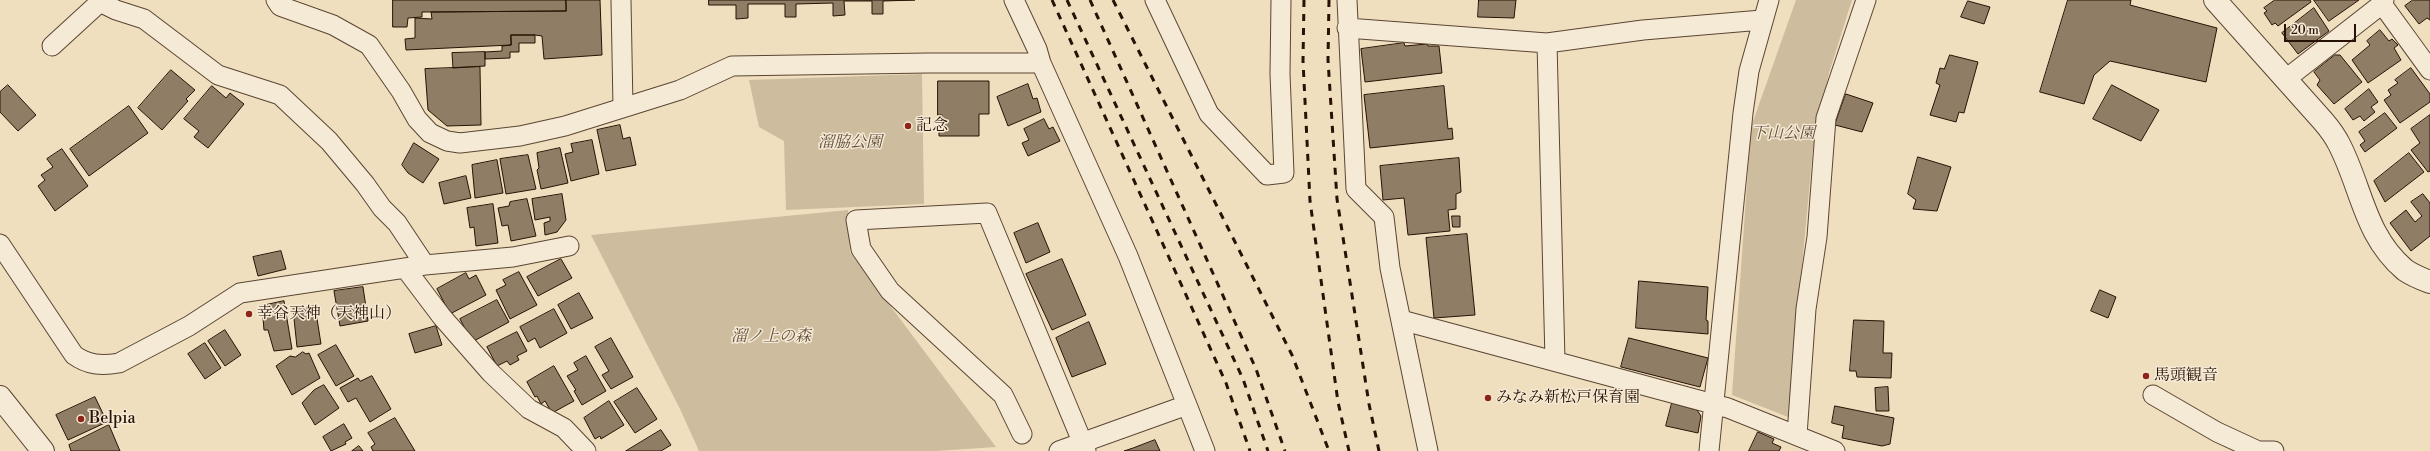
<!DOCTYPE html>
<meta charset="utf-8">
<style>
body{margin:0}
#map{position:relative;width:2430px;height:451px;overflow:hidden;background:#f0dfbe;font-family:"Libre Bodoni",serif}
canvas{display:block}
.scale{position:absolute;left:2284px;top:24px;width:72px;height:18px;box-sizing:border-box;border:2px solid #281205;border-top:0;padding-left:5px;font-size:12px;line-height:14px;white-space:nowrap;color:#281205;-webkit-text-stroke:3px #f5ead5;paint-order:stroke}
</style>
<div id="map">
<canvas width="2430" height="451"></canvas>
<div class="scale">20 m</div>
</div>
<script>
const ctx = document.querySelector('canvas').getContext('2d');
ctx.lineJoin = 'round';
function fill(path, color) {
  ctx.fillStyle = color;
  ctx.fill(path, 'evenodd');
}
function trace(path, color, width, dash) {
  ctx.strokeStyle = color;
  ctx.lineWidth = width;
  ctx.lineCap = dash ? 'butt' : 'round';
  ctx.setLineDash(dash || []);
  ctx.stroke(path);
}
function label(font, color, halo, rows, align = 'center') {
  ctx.font = font + ' "Libre Bodoni","Noto Serif JP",serif';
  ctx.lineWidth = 3;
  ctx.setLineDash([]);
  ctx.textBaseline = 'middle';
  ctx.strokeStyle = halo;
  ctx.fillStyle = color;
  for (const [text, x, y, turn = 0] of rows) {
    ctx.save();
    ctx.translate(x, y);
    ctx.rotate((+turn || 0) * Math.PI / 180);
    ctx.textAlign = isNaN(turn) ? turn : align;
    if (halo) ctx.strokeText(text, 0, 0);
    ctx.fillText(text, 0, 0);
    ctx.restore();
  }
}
const green = new Path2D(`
 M 1796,0 L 1852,0 L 1829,73 L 1813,148 L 1788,417 L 1732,395 L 1751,127 Z
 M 922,74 L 924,204 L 786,210 L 784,141 L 759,127 L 749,80 Z
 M 848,210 L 850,252 L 996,447 L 936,451 L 699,451 L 680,409 L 591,235 Z`);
const building = new Path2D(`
 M 393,0 L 566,0 L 566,11 L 422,12 L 422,17 L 408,18 L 407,27 L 393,27 Z
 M 566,0 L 600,0 L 602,55 L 544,59 L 542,36 L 535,35 L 511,35 L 511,45 L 406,50 L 405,39 L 415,38 L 415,18 L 432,19 L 431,12 L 566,11 Z
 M 709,0 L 915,0 L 883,1 L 883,14 L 872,14 L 872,1 L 844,1 L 845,15 L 833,16 L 833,3 L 796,4 L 796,17 L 785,17 L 785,4 L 748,4 L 748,18 L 736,19 L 736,5 L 709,5 Z
 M 1479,0 L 1516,0 L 1514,18 L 1478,17 Z
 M 2068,0 L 2131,0 L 2130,5 L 2217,28 L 2206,82 L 2110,61 L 2094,75 L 2084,104 L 2040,92 Z
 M 2275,0 L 2310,0 L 2311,2 L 2278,26 L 2275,23 L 2272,25 L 2264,13 L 2267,11 L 2264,8 Z
 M 2314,0 L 2359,0 L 2329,21 Z
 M 2413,0 L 2430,0 L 2430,20 L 2427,18 L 2419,24 L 2405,6 Z
 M 1968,1 L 1990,7 L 1984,24 L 1961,17 Z
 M 2314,8 L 2329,31 L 2298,54 L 2282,33 Z
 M 2380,30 L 2389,41 L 2392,39 L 2398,45 L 2394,48 L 2401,60 L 2368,83 L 2352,60 L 2370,45 L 2367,41 Z
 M 511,35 L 535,35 L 535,43 L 519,43 L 519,52 L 510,52 L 510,58 L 485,59 L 485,52 L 502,51 L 502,46 L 511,45 Z
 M 1404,43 L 1405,46 L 1427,44 L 1428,46 L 1439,46 L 1442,73 L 1365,82 L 1361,49 Z
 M 485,52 L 485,66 L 453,68 L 452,53 Z
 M 1950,55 L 1978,62 L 1964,113 L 1959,112 L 1956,122 L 1930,115 L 1940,85 L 1936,83 L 1940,68 L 1944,69 Z
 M 2335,55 L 2340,55 L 2362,82 L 2334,104 L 2317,85 L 2320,80 L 2314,72 Z
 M 480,67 L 481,125 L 447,126 L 428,110 L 425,69 Z
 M 2411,68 L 2430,94 L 2430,102 L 2400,123 L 2384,100 L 2391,95 L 2388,90 L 2398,83 L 2395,80 Z
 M 171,70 L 195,90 L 186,99 L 188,101 L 162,130 L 138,108 Z
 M 938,81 L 989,81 L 989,114 L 979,114 L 979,136 L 939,136 L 939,125 L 943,125 L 942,115 L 938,115 Z
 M 1028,84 L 1033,99 L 1037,98 L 1041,112 L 1008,126 L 997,97 Z
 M 8,85 L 36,115 L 18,131 L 0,112 L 0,92 Z
 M 2112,85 L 2159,110 L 2141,141 L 2093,119 Z
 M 212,86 L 226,98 L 230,93 L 244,104 L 208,148 L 194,137 L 199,131 L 184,119 Z
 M 1444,86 L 1448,129 L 1452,128 L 1453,139 L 1370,148 L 1364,95 Z
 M 2369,89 L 2378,102 L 2371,107 L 2375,112 L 2364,121 L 2360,116 L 2353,120 L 2345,109 Z
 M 1846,94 L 1873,103 L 1862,132 L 1835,125 Z
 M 129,106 L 148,133 L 89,176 L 70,149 Z
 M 2385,113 L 2397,128 L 2365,152 L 2360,145 L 2365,141 L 2359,132 Z
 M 2430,115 L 2430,171 L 2428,172 L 2411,150 L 2420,143 L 2411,129 Z
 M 1044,119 L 1049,129 L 1053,127 L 1060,141 L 1028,156 L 1022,143 L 1029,140 L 1024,129 Z
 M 620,125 L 623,139 L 630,137 L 636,165 L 606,171 L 597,130 Z
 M 592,140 L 599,174 L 571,181 L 565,154 L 573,152 L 571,144 Z
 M 414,143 L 439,159 L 423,183 L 408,173 L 402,165 Z
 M 560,148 L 568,183 L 541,189 L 537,170 L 539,168 L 537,153 Z
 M 62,149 L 88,186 L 55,211 L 38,186 L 45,180 L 41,175 L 53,167 L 47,159 Z
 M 2409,153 L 2424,172 L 2385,202 L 2374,181 Z
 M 528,155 L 536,189 L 506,194 L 500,159 Z
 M 1918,157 L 1951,167 L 1937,211 L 1913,209 L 1916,200 L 1908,194 Z
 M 1459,158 L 1461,192 L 1456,194 L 1456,209 L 1448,210 L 1450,231 L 1408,235 L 1404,198 L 1383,200 L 1380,166 Z
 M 497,160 L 503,193 L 475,198 L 472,165 Z
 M 466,176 L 471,198 L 444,204 L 439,183 Z
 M 562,194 L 566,220 L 557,232 L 545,235 L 544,223 L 550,221 L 550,217 L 535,220 L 532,199 Z
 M 2423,194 L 2430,203 L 2430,236 L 2411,251 L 2390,223 L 2406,210 L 2415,222 L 2422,216 L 2411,202 Z
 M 527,199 L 536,236 L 511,241 L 508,225 L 502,226 L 498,208 L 509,206 L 510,202 Z
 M 493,204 L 498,243 L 476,246 L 474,227 L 470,228 L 467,208 Z
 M 1452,216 L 1460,216 L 1460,227 L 1453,227 Z
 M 1038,223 L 1050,252 L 1026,263 L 1014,233 Z
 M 1467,234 L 1475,315 L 1434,318 L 1426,238 Z
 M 281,251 L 286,269 L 258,276 L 253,257 Z
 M 561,259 L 572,278 L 538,296 L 527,277 Z
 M 1062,259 L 1086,315 L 1052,330 L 1026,274 Z
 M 519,272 L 537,305 L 510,319 L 496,290 L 506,285 L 503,280 Z
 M 466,273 L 469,279 L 476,275 L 486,295 L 450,314 L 437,289 Z
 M 1639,281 L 1708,287 L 1706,320 L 1708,321 L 1708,334 L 1636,328 Z
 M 363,287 L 368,321 L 340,326 L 334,291 Z
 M 2100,290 L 2116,297 L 2108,318 L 2091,311 Z
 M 579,293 L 593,318 L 571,329 L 558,305 Z
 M 497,300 L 509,322 L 472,342 L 460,319 Z
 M 284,301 L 292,349 L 274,351 L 268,330 L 264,330 L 262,306 Z
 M 315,306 L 321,344 L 297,347 L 293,309 Z
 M 554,309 L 567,333 L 540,348 L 535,338 L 528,342 L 520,327 Z
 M 1854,320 L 1884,321 L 1883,353 L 1892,353 L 1891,378 L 1857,377 L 1856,371 L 1850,371 Z
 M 1089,322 L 1106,364 L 1072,377 L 1056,338 Z
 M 436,326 L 442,345 L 415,353 L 409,334 Z
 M 225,330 L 241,355 L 225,366 L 208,341 Z
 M 517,332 L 527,351 L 517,356 L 519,360 L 510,365 L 507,361 L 497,366 L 487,347 Z
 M 611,338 L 633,377 L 611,389 L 602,375 L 609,371 L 595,347 Z
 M 1629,338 L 1708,358 L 1700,387 L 1621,367 Z
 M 205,343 L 221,368 L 205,379 L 188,354 Z
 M 336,345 L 354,376 L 336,386 L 318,355 Z
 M 303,352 L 306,354 L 309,353 L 320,378 L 292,395 L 276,366 L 290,356 L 295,357 Z
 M 586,356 L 606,391 L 582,405 L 574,391 L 576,390 L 567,376 L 578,370 L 574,363 Z
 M 554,366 L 574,401 L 552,413 L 545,401 L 541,404 L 537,396 L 535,397 L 527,382 Z
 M 372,376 L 391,409 L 370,422 L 356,398 L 348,402 L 340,388 L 358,378 L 360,381 Z
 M 324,385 L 339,408 L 315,425 L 302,403 L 314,390 Z
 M 1888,387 L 1889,411 L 1876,411 L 1875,388 Z
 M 637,388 L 657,419 L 635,433 L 614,402 Z
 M 95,397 L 107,422 L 68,440 L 56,415 Z
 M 609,401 L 624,425 L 601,439 L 600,436 L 595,439 L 584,418 Z
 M 1672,403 L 1697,410 L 1701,416 L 1698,433 L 1666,426 Z
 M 1835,406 L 1894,418 L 1890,444 L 1882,446 L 1842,438 L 1844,426 L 1832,423 Z
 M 395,418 L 415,451 L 373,451 L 371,447 L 375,444 L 368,433 Z
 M 344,424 L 352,438 L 345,442 L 346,444 L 331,451 L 323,437 Z
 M 109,425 L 120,451 L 71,451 L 69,445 Z
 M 661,430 L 671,445 L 661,451 L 626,451 Z
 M 1758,432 L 1774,439 L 1772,443 L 1781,447 L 1779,451 L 1749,451 Z
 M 1155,440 L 1160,451 L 1124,451 L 1133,448 Z
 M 359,446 L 363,451 L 352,451 Z`);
const minor = new Path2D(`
 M 276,0 L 280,6 L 333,25 L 369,45 L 401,91 L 417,119 L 430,133 L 447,141 L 460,143 L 520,136 L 565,126 L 680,90 L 732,66 L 928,63 L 1041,63 L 1128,256 L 1187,405 L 1059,451
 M 621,0 L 623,107
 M 1014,0 L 1037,49 L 1041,63
 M 1155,0 L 1209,114 L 1267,175 L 1284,173 L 1280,74 L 1281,0
 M 1347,0 L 1356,189 L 1384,217 L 1390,268 L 1428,451
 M 2384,0 L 2382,4 L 2430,70
 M 1347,28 L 1547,43 L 1643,30 L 1762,20
 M 1547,43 L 1555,360
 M 52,46 L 100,2 L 116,10 L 144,19 L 218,75 L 280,95 L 329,141 L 365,184 L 382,208 L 397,223 L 425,265
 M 2286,79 L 2382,4
 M 0,244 L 74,355 C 88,365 101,366 119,363 L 189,326 L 240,293 L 425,265 L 513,257 L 569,246
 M 405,268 L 442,317 L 491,373 L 529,409 L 564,428 L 586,451
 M 1401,320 L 1728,408 L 1835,451
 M 2153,395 L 2217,432 L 2256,450
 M 1187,405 L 1205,451
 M 1022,434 L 1003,395 L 890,291 L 861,249 L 856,220 L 987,213 L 1086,451
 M 1797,435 L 1806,309 L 1817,237 L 1826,118 L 1866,0
 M 1709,451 L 1743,113 L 1749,71 L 1769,0
 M 2256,451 L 2274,451`);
const tertiary = new Path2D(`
 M 2215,0 L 2323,121 C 2329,128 2335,136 2339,144 C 2362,188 2364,235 2405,270 C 2412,275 2422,279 2430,282
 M 0,397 L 43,451`);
const rail = new Path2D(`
 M 1052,0 L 1226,383 L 1250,451
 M 1067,0 L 1243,379 L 1268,451
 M 1090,0 L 1256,369 L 1285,451
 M 1113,0 L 1292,355 L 1329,451
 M 1304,0 L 1303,61 L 1310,201 L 1338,402 L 1349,451
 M 1329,0 L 1328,60 L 1337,199 L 1369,404 L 1379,451`);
const markers = [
 [908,126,4,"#8f2418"],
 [249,314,4,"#8f2418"],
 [2146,376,4,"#8f2418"],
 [1488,398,4,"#8f2418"],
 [81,419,4,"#8f2418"]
];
const poiNames = [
 ["記念",916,126],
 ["幸谷天神（天神山）",257,314],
 ["馬頭観音",2154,376],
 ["みなみ新松戸保育園",1496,398],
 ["Belpia",89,419]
];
const parkNames = [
 ["下山公園",1783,134],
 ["溜脇公園",850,143],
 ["溜ノ上の森",771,337]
];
fill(green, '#cebc9f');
fill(building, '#907d65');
trace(building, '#281205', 1);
trace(minor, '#5a4533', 21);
trace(tertiary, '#5a4533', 24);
trace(minor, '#f5ead5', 19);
trace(tertiary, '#f5ead5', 22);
trace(rail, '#281205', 3, [7, 7]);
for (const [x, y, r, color] of markers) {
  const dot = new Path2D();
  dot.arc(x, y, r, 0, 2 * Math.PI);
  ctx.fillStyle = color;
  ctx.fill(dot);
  trace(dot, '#f5ead5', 1.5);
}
label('16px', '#281205', '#f5ead5', poiNames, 'left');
label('italic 16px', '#624e3b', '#f5ead5', parkNames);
</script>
